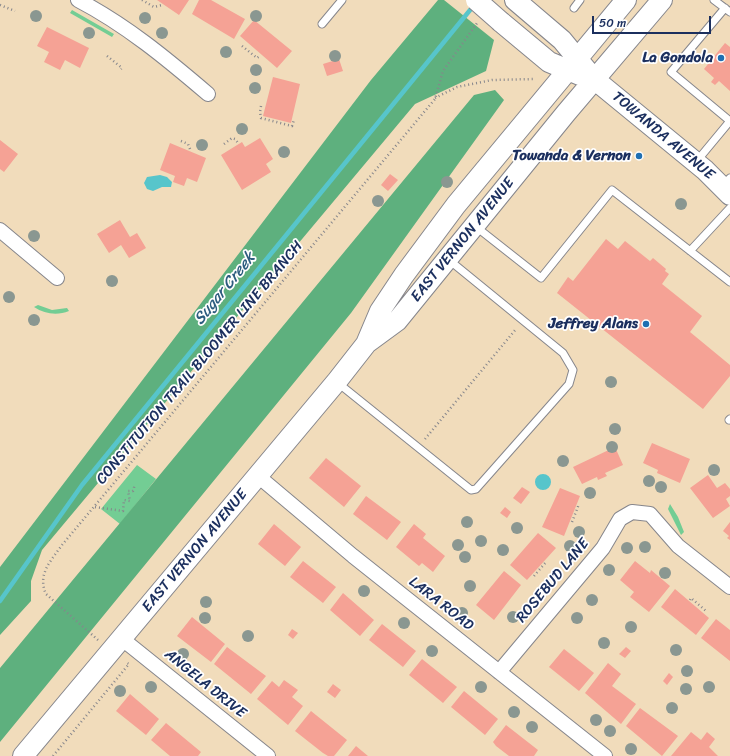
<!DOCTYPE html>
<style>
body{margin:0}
#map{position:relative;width:730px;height:756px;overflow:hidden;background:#f1dcbb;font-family:Sriracha,sans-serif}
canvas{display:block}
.scale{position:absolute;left:592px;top:16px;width:119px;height:18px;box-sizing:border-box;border:2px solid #1b2f5e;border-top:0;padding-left:5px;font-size:12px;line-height:14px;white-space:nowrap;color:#1b2f5e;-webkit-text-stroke:3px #fff;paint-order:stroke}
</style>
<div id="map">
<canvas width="730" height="756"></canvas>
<div class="scale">50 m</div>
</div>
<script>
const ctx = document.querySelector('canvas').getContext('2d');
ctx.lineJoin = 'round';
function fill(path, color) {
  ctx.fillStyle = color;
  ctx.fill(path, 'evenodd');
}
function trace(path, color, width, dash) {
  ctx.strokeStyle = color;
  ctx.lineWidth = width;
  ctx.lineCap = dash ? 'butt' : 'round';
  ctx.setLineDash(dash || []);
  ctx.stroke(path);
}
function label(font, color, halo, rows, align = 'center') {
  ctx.font = font + ' Sriracha,sans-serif';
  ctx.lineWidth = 3.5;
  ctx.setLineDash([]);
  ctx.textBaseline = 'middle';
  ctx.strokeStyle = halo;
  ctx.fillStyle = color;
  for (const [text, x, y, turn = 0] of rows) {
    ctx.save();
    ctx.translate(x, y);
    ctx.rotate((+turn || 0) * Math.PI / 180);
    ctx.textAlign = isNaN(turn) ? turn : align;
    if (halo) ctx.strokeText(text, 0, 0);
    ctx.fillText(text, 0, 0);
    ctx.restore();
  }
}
const green = new Path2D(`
 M 72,10 L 114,34 L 112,37 L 70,13 Z
 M 38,305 L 52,310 L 67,308 L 69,311 C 57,316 45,314 34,307 Z
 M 137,465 L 156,479 L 120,524 L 101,509 Z
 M 670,504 L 678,517 L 684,532 L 681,535 L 668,509 Z`);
const forest = new Path2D(`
 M 438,0 L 444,0 L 494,40 L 486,71 L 415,104 L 42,550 L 31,581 L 31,601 L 0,635 L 0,567 L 371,80 Z
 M 495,90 L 504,100 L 351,313 L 0,742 L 0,668 L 474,95 Z`);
const water = new Path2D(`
 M 160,175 L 167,177 L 172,182 L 171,187 L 162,187 L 153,191 L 147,189 L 144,183 L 147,177 Z
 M535 482a8 8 0 1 1 16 0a8 8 0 1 1-16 0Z`);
const stream = new Path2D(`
 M 0,601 L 82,485 L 475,4`);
const building = new Path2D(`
 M 157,0 L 189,0 L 179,15 Z
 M 199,0 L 211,0 L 245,19 L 234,39 L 192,14 Z
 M 254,20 L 292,51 L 277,68 L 240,36 Z
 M 47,27 L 89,48 L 80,68 L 65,60 L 60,70 L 44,62 L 49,52 L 37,46 Z
 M 725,43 L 730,47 L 730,91 L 719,81 L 715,85 L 711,82 L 714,78 L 704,69 Z
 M 339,59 L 343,71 L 327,76 L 323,64 Z
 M 273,77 L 300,84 L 291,123 L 263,116 Z
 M 260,138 L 273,159 L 266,164 L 271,172 L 242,190 L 221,155 L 242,142 L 245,147 Z
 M 0,140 L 18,154 L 4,172 L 0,169 Z
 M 170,143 L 206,158 L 197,182 L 187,178 L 184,186 L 173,182 L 175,176 L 160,170 Z
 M 390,174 L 398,180 L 388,191 L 381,185 Z
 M 120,220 L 130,237 L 137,233 L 146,248 L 129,258 L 121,245 L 109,253 L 97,234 Z
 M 606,239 L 618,249 L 625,241 L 650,261 L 653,258 L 666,269 L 665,271 L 669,274 L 662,284 L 702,316 L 690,332 L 730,365 L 730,376 L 703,409 L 557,293 L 568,277 L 573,281 Z
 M 652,443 L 690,459 L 680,483 L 657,473 L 658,470 L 643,463 Z
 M 615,447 L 623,465 L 605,473 L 607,476 L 598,480 L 597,477 L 582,484 L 573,467 Z
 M 326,458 L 361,486 L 344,507 L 309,478 Z
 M 708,475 L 717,488 L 725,483 L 730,489 L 730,496 L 726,499 L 730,506 L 713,518 L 690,488 Z
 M 522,487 L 530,492 L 521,504 L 513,498 Z
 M 560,488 L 580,496 L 564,536 L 542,527 Z
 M 366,496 L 401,522 L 387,540 L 353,514 Z
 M 505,507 L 511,512 L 507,518 L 500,513 Z
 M 730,522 L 730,540 L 727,538 L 729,536 L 723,531 Z
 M 274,524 L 301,547 L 285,566 L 258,544 Z
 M 414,524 L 426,534 L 423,538 L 445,556 L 433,572 L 422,563 L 419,566 L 396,547 Z
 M 538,533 L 556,548 L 527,580 L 510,565 Z
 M 303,561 L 336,587 L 323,603 L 290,577 Z
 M 635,561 L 650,573 L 651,570 L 670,586 L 649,612 L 630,597 L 634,592 L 620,580 Z
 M 504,571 L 521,585 L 494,620 L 476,605 Z
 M 675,589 L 709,618 L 696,635 L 661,607 Z
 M 343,593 L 374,620 L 360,636 L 330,610 Z
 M 192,617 L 225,644 L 211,662 L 177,636 Z
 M 716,619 L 730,630 L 730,661 L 701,638 Z
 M 382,624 L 416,651 L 403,667 L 369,640 Z
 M 292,629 L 298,633 L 293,639 L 288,635 Z
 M 227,647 L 266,676 L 251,694 L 214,664 Z
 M 626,647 L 631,651 L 625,658 L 619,654 Z
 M 564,649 L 594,673 L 579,691 L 549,667 Z
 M 422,659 L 457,687 L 443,703 L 409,675 Z
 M 608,663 L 621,674 L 612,686 L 636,704 L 621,724 L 585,693 Z
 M 669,673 L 673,677 L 667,685 L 663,681 Z
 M 284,680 L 298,690 L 292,697 L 303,706 L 288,725 L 257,699 L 272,681 L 279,687 Z
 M 333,684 L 341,690 L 335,698 L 327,692 Z
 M 464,691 L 498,719 L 485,735 L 451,707 Z
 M 130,694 L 159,719 L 146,735 L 116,711 Z
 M 640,708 L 678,736 L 662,756 L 626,726 Z
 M 311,711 L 347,740 L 334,756 L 328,756 L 323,753 L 295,731 Z
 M 166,723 L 201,752 L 198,756 L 170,756 L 151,740 Z
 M 506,725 L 538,750 L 534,756 L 509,756 L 496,746 L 493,742 Z
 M 691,732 L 701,740 L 707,732 L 715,739 L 709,747 L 718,756 L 671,756 Z
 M 356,746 L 368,756 L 348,756 Z`);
const path = new Path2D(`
 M 142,0 L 154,7 L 162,5
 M 0,5 L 15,11
 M 242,46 L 257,58 L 260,56
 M 107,56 L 122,68 L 121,69
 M 435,98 L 457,87 L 492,80 L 534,79
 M 261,106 L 260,112 L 261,118 L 292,126 L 294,120
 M 181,141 L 188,144 L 190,149
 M 224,144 L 232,138 L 235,139 L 238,143
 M 425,439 L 516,329
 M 95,507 L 123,511 L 124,500 L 130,501 L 128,491 L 133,491 L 135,484
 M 572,522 L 579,504
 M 534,576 L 546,562
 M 690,600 L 691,598 L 706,611
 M 98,640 L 46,594 C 37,574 51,561 62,545 L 435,99 L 443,71 L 477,23
 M 53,756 L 129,664 L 127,663`);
const service = new Path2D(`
 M 714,0 L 730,12
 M 574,8 L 580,0
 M 725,8 L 671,72 L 730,121
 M 322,24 L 342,0
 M 696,162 L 730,121
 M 722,186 L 730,178
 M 475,226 L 541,278 L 612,190 L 730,282
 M 690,251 L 730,208
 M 338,383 L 471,490 L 476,489 L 484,480 L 569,384 L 573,370 L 563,353 L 449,260
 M 729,420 L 730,419`);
const minor = new Path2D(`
 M 78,0 C 126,25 167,59 208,94
 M 0,230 L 57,278
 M 258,476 L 353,556 L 605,756
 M 121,638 L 268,756
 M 499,672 L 603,548 L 620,519 L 632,512 L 650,514 L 678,546 L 730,587`);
const secondary = new Path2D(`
 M 515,0 L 562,40 L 594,79 L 705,170 L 730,195
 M 501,22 L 549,62 L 580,75
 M 367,343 L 397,321 L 566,113 L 662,0
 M 23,756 L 337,381 L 366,344 L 380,311 L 404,275 L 456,205 L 626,0`);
const secondaryBridge = new Path2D(`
 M 476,0 L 501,22`);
const trees = [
 [36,16],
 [256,16],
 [145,18],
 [89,33],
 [162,33],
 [226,52],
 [335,56],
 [256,70],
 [255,88],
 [242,129],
 [202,145],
 [284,152],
 [447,182],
 [378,201],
 [681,204],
 [34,236],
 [112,281],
 [9,297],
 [34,320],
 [611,382],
 [615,429],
 [612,447],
 [563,461],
 [714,470],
 [649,481],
 [661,487],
 [590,493],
 [467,522],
 [517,528],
 [579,532],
 [481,541],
 [458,545],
 [570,546],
 [645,547],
 [627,548],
 [503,550],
 [465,557],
 [609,570],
 [665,573],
 [470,586],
 [364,591],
 [592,600],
 [206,602],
 [462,613],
 [513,617],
 [205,618],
 [577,618],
 [404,623],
 [631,627],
 [248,636],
 [604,643],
 [676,650],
 [432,651],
 [183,654],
 [687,671],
 [151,687],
 [481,687],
 [709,687],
 [686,689],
 [120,691],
 [672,708],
 [514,712],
 [596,720],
 [532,727],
 [610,731],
 [631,749]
];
const markers = [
 [721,58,4,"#1f6fb2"],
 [639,156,4,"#1f6fb2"],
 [646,324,4,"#1f6fb2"]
];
const poiNames = [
 ["La Gondola",713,58],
 ["Towanda & Vernon",631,156],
 ["Jeffrey Alans",638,324]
];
const streetNames = [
 ["TOWANDA AVENUE",663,136,40],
 ["EAST VERNON AVENUE",463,240,-51],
 ["CONSTITUTION TRAIL BLOOMER LINE BRANCH",200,363,-50],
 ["EAST VERNON AVENUE",195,551,-50],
 ["ROSEBUD LANE",553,581,-50],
 ["LARA ROAD",441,604,38],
 ["ANGELA DRIVE",205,684,39]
];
const waterNames = [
 ["Sugar Creek",225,289,-51]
];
fill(green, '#73cd94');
fill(forest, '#5eb07e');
fill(water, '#57c5cb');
trace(stream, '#57c5cb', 4.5);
fill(building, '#f5a295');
trace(service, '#86868c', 9);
trace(minor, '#86868c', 16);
trace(secondary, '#86868c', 22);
trace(path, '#86868c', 2.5, [1, 3]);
trace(service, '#fff', 7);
trace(minor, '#fff', 14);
trace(secondary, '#fff', 20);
trace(secondaryBridge, '#86868c', 22, []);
trace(secondaryBridge, '#fff', 20);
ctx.fillStyle = '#8a9791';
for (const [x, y] of trees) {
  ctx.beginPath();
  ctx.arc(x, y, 6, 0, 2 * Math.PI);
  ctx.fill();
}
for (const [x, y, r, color] of markers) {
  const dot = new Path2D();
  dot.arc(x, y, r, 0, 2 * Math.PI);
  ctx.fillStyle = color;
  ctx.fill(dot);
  trace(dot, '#fff', 1.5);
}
label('bold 15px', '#1b2f5e', '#fff', poiNames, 'right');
label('15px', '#1b2f5e', '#fff', streetNames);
label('italic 16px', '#2d5c7f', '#fff', waterNames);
</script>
